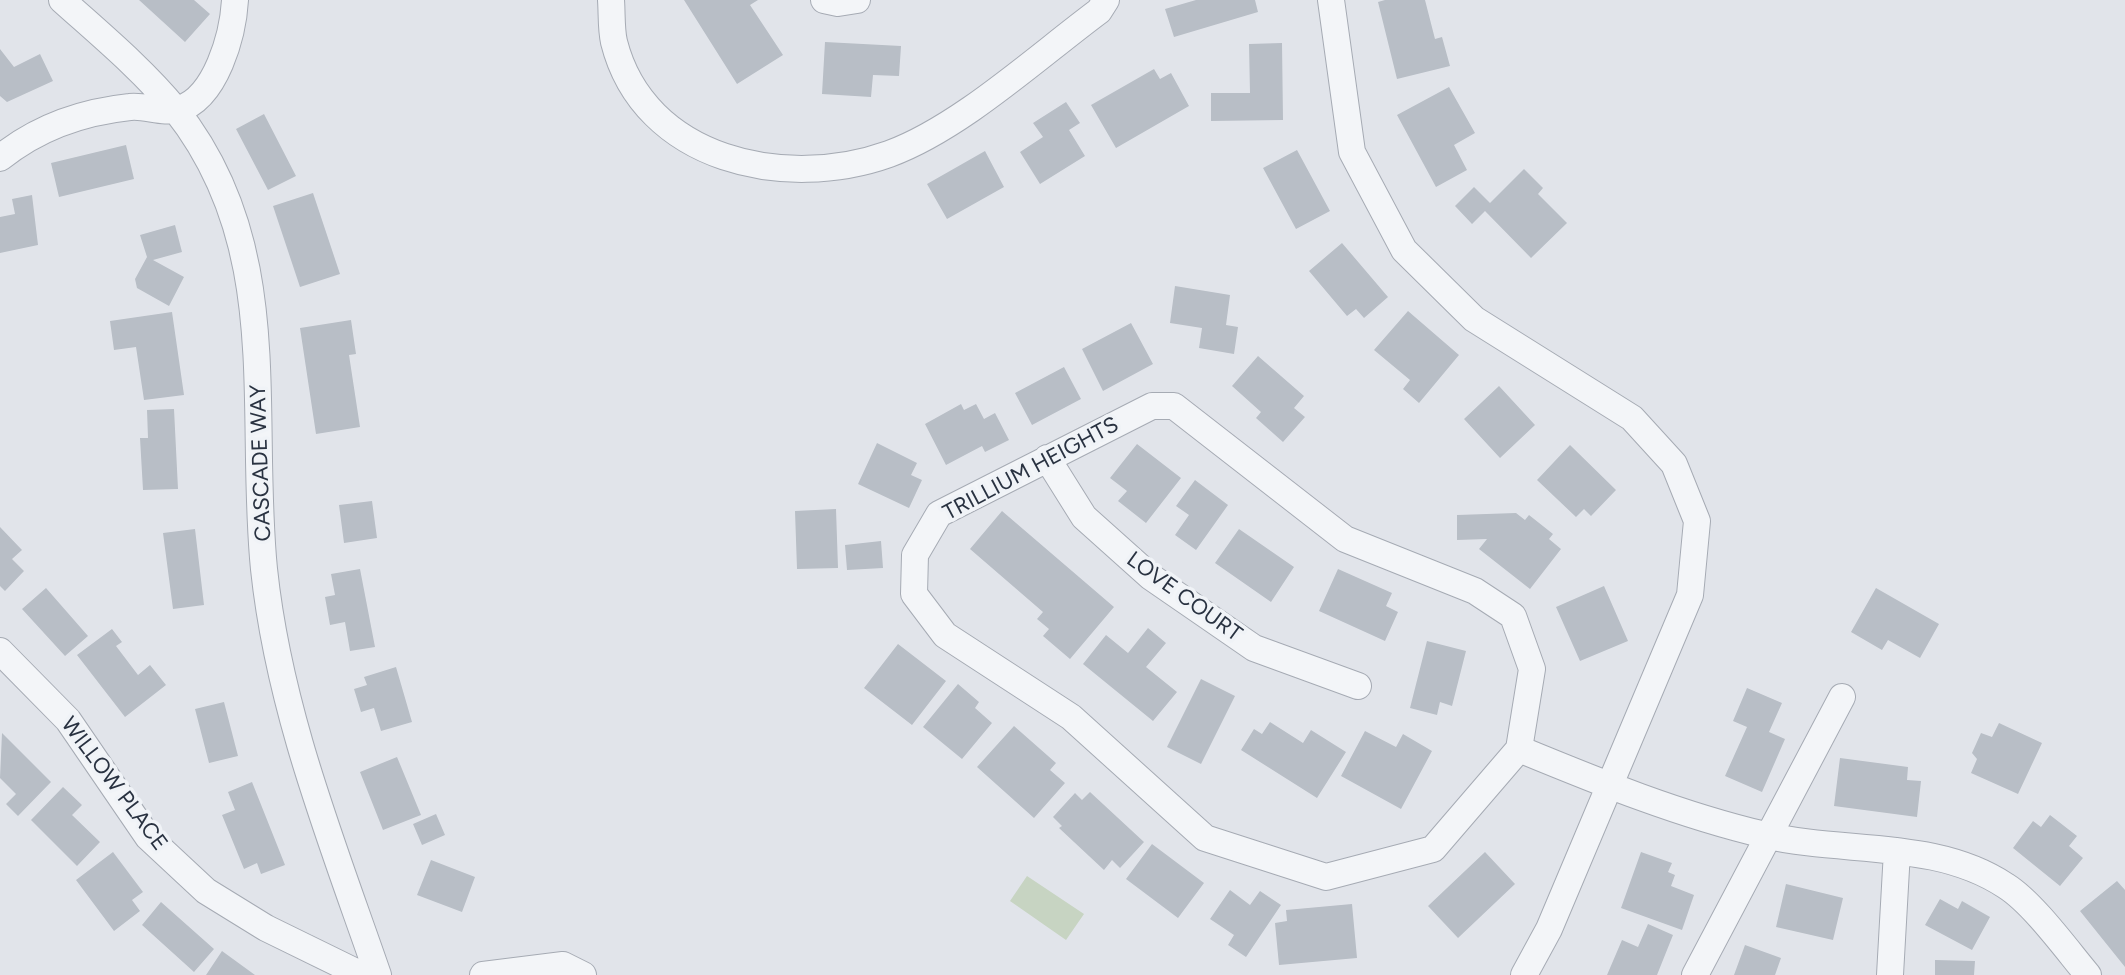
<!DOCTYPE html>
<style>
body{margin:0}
canvas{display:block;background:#e1e4ea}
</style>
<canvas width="2125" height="975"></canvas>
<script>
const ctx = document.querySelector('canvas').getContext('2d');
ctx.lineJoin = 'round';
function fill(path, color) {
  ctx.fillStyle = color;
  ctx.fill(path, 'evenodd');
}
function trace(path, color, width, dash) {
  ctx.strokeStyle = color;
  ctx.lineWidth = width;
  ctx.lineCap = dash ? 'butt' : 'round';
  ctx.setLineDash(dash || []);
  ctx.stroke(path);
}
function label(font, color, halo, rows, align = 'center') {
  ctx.font = font + ' Figtree,sans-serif';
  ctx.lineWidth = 7;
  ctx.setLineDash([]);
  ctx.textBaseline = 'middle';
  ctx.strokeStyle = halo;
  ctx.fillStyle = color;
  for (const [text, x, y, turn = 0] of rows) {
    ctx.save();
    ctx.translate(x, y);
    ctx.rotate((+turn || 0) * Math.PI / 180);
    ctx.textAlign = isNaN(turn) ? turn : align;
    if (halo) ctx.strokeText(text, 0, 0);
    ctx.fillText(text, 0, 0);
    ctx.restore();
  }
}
const green = new Path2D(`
 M 1027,876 L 1084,914 L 1066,940 L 1010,901 Z`);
const building = new Path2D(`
 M 139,0 L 194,0 L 210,14 L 185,42 Z
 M 684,0 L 758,0 L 750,5 L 783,55 L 737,84 Z
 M 1196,0 L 1255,0 L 1258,12 L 1174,37 L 1165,9 Z
 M 1385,0 L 1425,0 L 1435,39 L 1442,37 L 1450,66 L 1397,79 L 1378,2 Z
 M 825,42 L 901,46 L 899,76 L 873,75 L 871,97 L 822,94 Z
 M 1282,43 L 1283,120 L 1211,121 L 1211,93 L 1250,93 L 1249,44 Z
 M 0,49 L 14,67 L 40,54 L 53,81 L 7,102 L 0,96 Z
 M 1154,69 L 1160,79 L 1171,73 L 1189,106 L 1116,148 L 1091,105 Z
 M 1449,87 L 1475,133 L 1454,145 L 1467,170 L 1436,187 L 1397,115 Z
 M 1066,102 L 1080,123 L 1069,130 L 1085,156 L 1040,184 L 1020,152 L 1043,137 L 1033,123 Z
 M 264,114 L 296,176 L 268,190 L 236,129 Z
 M 126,145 L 134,179 L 59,197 L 51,163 Z
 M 1297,150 L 1330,211 L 1296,229 L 1263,168 Z
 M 985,151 L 1004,187 L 947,219 L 927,184 Z
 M 1524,169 L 1543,188 L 1538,194 L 1567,223 L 1531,258 L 1485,211 L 1472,224 L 1455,206 L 1474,187 L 1490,203 Z
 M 313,193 L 340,274 L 300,287 L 273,206 Z
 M 32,195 L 38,245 L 0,253 L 0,217 L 15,214 L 12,199 Z
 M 175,225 L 182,252 L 153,260 L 184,277 L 169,306 L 137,288 L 135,279 L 147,257 L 140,235 Z
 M 1342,243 L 1388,297 L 1364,318 L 1356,309 L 1347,316 L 1309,271 Z
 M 1175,286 L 1230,295 L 1226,325 L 1238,327 L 1234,354 L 1199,348 L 1202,328 L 1170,323 Z
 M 1408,311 L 1459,355 L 1419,403 L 1403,389 L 1410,380 L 1374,350 Z
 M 172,312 L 184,395 L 144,400 L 136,347 L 114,350 L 110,321 Z
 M 351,320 L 356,354 L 349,355 L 360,427 L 316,434 L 300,328 Z
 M 1131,323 L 1153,364 L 1103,391 L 1082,349 Z
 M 1258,356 L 1304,396 L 1294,408 L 1305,417 L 1283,442 L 1256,418 L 1261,412 L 1232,386 Z
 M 1064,367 L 1081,399 L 1032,425 L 1015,393 Z
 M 1499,386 L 1535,425 L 1500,458 L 1464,419 Z
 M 961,404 L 964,410 L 976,404 L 984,419 L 995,413 L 1009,440 L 985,452 L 982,446 L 946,465 L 925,424 Z
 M 174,409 L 178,489 L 143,490 L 140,438 L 148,438 L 147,410 Z
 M 877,443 L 917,463 L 911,475 L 922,480 L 909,508 L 858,484 Z
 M 1137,444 L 1181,478 L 1146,523 L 1118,501 L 1127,491 L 1110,478 Z
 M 1570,445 L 1616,490 L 1591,516 L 1584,509 L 1576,517 L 1537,480 Z
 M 1195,480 L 1228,505 L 1196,550 L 1175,535 L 1189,515 L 1176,506 Z
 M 372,501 L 377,538 L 344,543 L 339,505 Z
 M 836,509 L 838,568 L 797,569 L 795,511 Z
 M 1002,511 L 1114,607 L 1070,659 L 1043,636 L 1049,629 L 1037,619 L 1043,612 L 970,549 Z
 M 1516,513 L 1525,520 L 1529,515 L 1553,534 L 1549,539 L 1561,549 L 1530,589 L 1479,549 L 1487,539 L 1457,540 L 1457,515 Z
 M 0,527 L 22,550 L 12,559 L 24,571 L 5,591 L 0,586 Z
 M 195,529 L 204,605 L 173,609 L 163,533 Z
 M 1239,529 L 1294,567 L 1271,602 L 1215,563 Z
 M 881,541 L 883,568 L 847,570 L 845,545 Z
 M 360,569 L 375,647 L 350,651 L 345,622 L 330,625 L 325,597 L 335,595 L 331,574 Z
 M 1338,569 L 1392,593 L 1386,606 L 1398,612 L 1385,641 L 1319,611 Z
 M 1604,586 L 1628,641 L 1580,661 L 1556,607 Z
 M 46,588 L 88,636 L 65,656 L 22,609 Z
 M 1876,588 L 1939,624 L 1920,658 L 1888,640 L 1882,650 L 1851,632 Z
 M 1148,628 L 1166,643 L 1146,667 L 1177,692 L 1153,721 L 1083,664 L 1106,635 L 1128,653 Z
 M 112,629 L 122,642 L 116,646 L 138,675 L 150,665 L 166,685 L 125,717 L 77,655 Z
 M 1427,641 L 1466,651 L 1452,706 L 1440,702 L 1437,715 L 1410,708 Z
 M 898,644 L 946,681 L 912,725 L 864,688 Z
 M 396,667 L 412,722 L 381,731 L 374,708 L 361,712 L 354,689 L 367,685 L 364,677 Z
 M 1201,679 L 1235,696 L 1201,764 L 1167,747 Z
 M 958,684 L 979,702 L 975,708 L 992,723 L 962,759 L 923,727 Z
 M 1747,688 L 1782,703 L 1769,732 L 1785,739 L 1762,792 L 1725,776 L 1747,727 L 1733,721 Z
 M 224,702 L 238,756 L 209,763 L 195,709 Z
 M 1270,722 L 1303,743 L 1311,730 L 1346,752 L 1317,798 L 1241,750 L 1254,729 L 1262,734 Z
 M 1999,723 L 2042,743 L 2018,794 L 1971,773 L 1977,759 L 1972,753 L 1981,733 L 1992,737 Z
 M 1014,726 L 1056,763 L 1050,770 L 1065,783 L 1034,818 L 977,767 Z
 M 1365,731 L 1396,747 L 1403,734 L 1432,751 L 1401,809 L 1341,776 Z
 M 2,733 L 51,782 L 18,816 L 6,804 L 16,794 L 0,778 Z
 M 397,757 L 421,815 L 383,830 L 360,772 Z
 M 1840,758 L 1908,767 L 1907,780 L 1921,781 L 1917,817 L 1834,806 Z
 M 252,782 L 285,865 L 261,874 L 257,863 L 244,869 L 222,815 L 235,810 L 228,792 Z
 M 63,787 L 82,805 L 72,815 L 100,842 L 77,866 L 31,820 Z
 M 1090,792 L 1144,842 L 1120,868 L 1112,860 L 1104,870 L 1059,828 L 1062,826 L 1053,817 L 1075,793 L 1082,800 Z
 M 436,814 L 445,835 L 422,845 L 413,824 Z
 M 2050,815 L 2077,836 L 2069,846 L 2083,858 L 2060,886 L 2013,848 L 2033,821 L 2041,827 Z
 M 1152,844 L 1204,883 L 1178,918 L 1126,879 Z
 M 113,852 L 143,892 L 132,900 L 140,911 L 114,931 L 76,880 Z
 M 1485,852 L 1515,884 L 1458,938 L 1428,906 Z
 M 1641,852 L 1672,863 L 1668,872 L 1675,875 L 1671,886 L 1694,895 L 1682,930 L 1621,908 Z
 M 431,860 L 475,877 L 462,912 L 417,895 Z
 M 2117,881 L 2125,890 L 2125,967 L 2080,911 Z
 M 1786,884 L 1843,898 L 1833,940 L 1776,927 Z
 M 1230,890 L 1250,905 L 1260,891 L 1281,905 L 1246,957 L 1228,945 L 1234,935 L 1210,919 Z
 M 1940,899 L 1958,909 L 1962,901 L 1990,917 L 1972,950 L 1925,925 Z
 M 161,902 L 214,949 L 194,972 L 142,925 Z
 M 1352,904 L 1357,958 L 1279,965 L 1275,923 L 1287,921 L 1286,910 Z
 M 1648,924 L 1673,935 L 1657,975 L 1607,975 L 1622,940 L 1638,947 Z
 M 1745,945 L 1781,958 L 1775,975 L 1734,975 Z
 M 222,951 L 255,975 L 206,975 Z
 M 1935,960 L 1975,961 L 1974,975 L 1935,975 Z`);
const minor = new Path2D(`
 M 62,0 C 101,35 142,69 175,109 C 285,247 248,408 264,569 C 279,711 332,842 378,975
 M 611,0 C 612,13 611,29 614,42 C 644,161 786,191 889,154 C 960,128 1037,57 1099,11 L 1106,0
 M 824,0 L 838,3 L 857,0
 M 1331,0 L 1352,152 L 1404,250 L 1474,319 L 1632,418 L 1674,464 L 1697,521 L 1690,595 L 1549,929 L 1524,975
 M 0,158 C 37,128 82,112 130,107 C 145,105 164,114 179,109 C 216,98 233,35 235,0
 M 1047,458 L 1084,517 L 1151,577 L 1254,648 L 1358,686
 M 0,651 L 68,720 L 148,837 L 206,891 L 266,928 L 362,975
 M 1519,749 L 1433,849 L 1326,877 L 1205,838 L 1071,717 L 945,635 L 914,594 L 915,555 L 939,514 L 1152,406 L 1174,406 L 1345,539 L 1475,591 L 1513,616 L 1532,669 L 1519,749 C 1599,782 1680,815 1765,835 C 1843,854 1936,839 2006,886 C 2033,903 2067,950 2088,975
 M 483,975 L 563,965 L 583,975
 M 1695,975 L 1842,697
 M 1890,975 L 1897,851`);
const streetNames = [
 ["CASCADE WAY",261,463,-92],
 ["TRILLIUM HEIGHTS",1031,469,-28],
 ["LOVE COURT",1184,597,36],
 ["WILLOW PLACE",114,784,53]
];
fill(green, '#c7d4c2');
fill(building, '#b8bec6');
trace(minor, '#a6abb4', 28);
trace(minor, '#f3f5f8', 26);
label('22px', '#293241', '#f0f3f7', streetNames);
</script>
